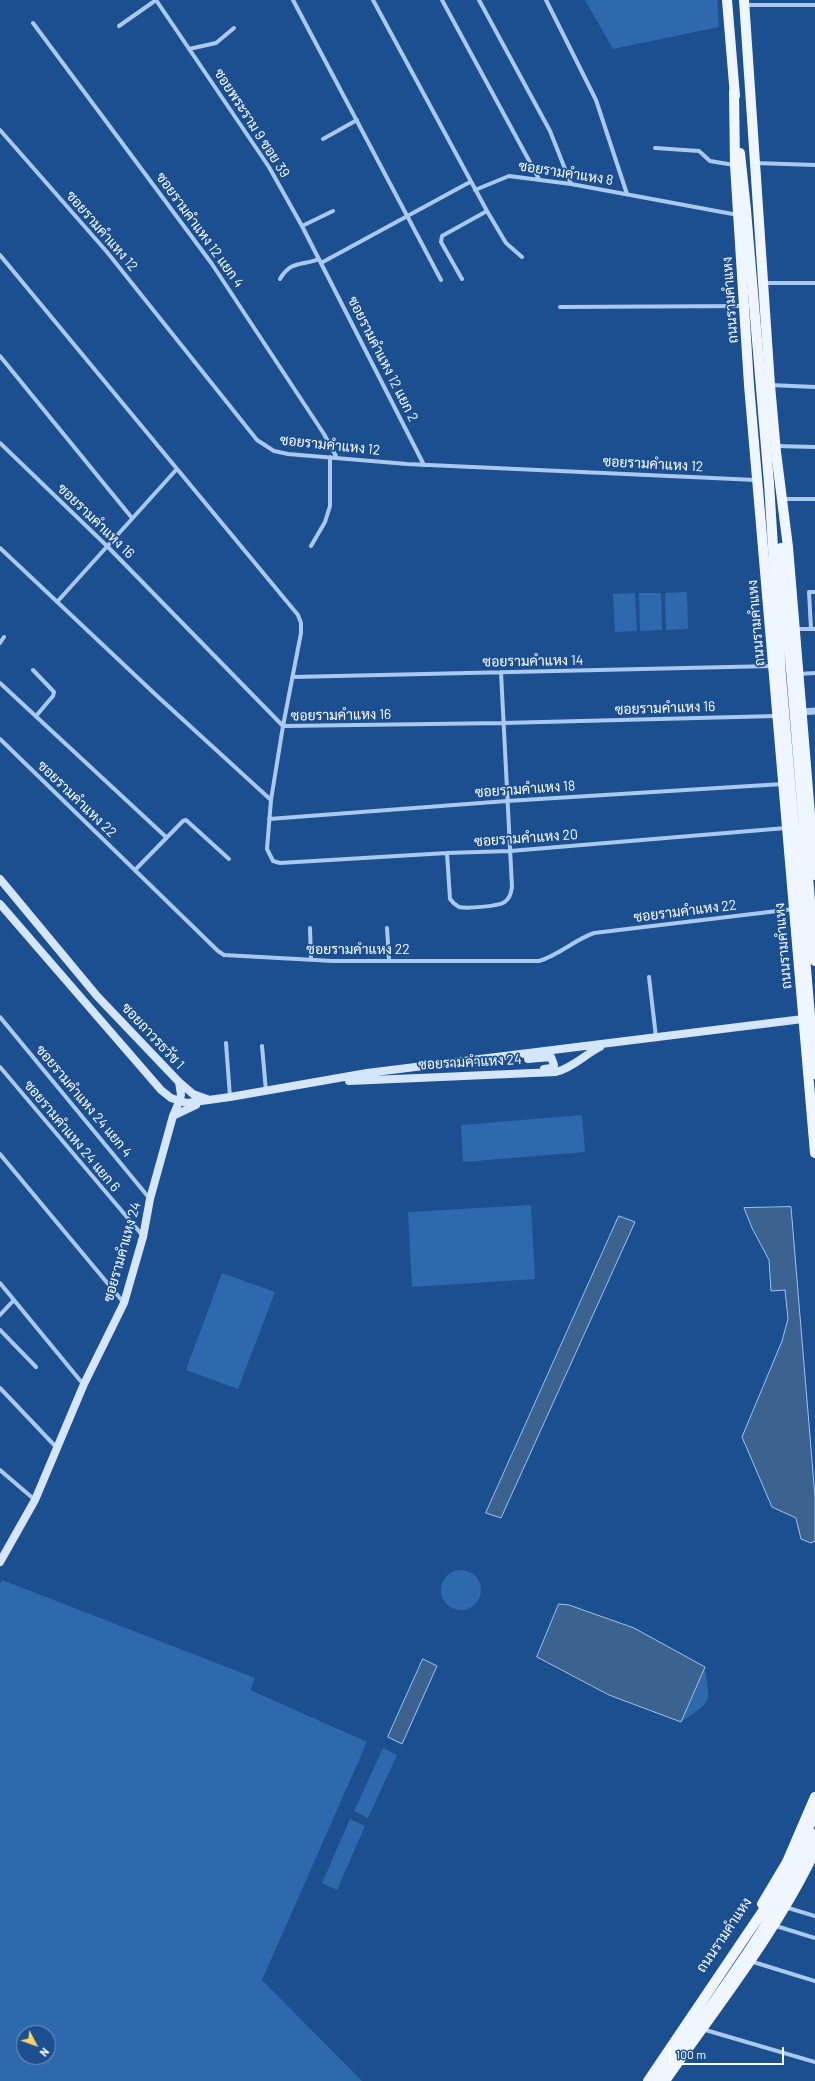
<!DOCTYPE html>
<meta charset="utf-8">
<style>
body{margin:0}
#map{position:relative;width:815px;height:2081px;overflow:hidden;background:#1b4f8f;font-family:Barlow,sans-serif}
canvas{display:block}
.north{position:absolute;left:16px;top:2025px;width:40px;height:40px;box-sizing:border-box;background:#1b4f8f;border:1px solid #7695bc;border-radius:50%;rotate:131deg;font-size:11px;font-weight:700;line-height:16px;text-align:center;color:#fff}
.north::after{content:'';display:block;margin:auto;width:14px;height:18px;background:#ffd166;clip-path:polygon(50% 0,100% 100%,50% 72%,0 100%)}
.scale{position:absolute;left:669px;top:2047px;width:115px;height:18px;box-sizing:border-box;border:2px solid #fff;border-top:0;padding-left:5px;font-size:12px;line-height:14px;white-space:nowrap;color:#fff;-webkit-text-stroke:3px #1b4f8f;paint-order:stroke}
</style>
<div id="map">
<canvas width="815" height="2081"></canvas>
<div class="north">N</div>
<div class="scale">100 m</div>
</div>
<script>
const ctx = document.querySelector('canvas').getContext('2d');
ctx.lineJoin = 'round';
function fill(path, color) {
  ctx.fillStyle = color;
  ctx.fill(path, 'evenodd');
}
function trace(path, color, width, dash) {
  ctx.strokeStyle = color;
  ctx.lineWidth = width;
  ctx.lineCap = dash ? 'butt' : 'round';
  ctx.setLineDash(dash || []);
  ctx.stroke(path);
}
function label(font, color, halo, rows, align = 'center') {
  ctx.font = font + ' Barlow,Sarabun,sans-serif';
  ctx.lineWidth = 3.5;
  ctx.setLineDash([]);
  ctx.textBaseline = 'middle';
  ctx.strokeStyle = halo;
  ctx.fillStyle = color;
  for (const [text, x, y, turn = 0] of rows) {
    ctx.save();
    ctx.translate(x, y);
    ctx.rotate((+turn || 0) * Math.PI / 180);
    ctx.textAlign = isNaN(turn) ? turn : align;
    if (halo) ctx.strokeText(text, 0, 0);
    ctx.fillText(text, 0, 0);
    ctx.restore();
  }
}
const green = new Path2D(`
 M 585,0 L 717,0 L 719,27 L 613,49 Z
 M 687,592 L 688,629 L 666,630 L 665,593 Z
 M 635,593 L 637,631 L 615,632 L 613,594 Z
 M 661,593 L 662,630 L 640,631 L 639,593 Z
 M 582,1115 L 585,1152 L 463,1162 L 461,1125 Z
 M 531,1205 L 535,1279 L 412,1287 L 408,1212 Z
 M 222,1273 L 275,1292 L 238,1389 L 186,1370 Z
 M441 1590a20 20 0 1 1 40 0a20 20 0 1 1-40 0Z
 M 2,1580 L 255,1678 L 250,1690 L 367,1742 L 262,1980 L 362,2081 L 0,2081 L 0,1584 ZM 24,2033 L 48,2033 L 48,2057 L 24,2057 Z
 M 705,1667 C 710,1706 713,1700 681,1722 Z
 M 383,1748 L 397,1755 L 368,1818 L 354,1811 Z
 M 350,1819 L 365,1826 L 337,1890 L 322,1883 Z`);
const water = new Path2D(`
 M 791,1207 L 815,1497 L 815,1541 L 811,1543 L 801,1539 L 796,1518 L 772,1507 L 742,1437 L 782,1341 L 788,1319 L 785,1290 L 771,1291 L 769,1260 L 752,1228 L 744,1208 Z
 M 619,1216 L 635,1222 L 501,1518 L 486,1513 Z
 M 559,1604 L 569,1605 L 634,1628 L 705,1667 L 681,1722 L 609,1695 L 537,1657 Z
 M 423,1659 L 437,1666 L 402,1744 L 388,1737 Z`);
const minor = new Path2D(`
 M 156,0 L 269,167 L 302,226 L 424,465
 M 293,0 L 441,280
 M 373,0 L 487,211 L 506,243 L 522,257
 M 442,0 L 539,179
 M 479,0 L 550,131 L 571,184
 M 546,0 L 596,100 L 627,194
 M 744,5 L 815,5
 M 33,23 L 212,264 L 324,434 L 337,458
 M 119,26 L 156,0
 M 189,49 L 216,43 L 234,28
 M 0,130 L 107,252 L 257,440 L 274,451 L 288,454 L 407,464 L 756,480
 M 323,139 L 357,120
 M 655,148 L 699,151 L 710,161 L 734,165
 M 755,163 L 815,165
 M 475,190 L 509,176 L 571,184 L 738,215
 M 302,226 L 333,211
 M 0,255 L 298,615 L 301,623 L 301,633 L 283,726 L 271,800 L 267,849 L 273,861 L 280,863 L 447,853 L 510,851 L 786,828
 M 321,263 L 470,182
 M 280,279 C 291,260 302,266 319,259
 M 462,279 L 441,242 L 442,236 L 487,211
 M 763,283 L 815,283
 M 560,307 L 744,306
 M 0,356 L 132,518
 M 770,385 L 815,387
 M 0,443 L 107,546 L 283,726 L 503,723 L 776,716
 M 776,446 L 815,447
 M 783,499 L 815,499
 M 311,546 L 325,522 L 330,506 L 330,457
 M 0,548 L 156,695 L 271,800
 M 57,602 L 176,470
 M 796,629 L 815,629
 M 811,629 L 809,592 L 815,592
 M 0,643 L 4,637
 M 33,670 L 54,692 L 53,696 L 36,716
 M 799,674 L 815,673
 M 293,677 L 773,666
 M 0,683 L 166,837
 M 0,739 L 218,951 L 224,955 L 333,961 L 539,961 C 559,955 574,940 594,933 L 794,909
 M 269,819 L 507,801 L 783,784
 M 447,853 L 450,899 C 453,903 455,905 459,907 C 467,909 496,906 503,903 C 510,899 511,893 512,887 L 501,672
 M 135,870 L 183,821 L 186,820 L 229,859
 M 310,928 L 311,960
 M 387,928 L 389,960
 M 649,977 L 656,1037
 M 0,1017 L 150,1199
 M 226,1043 L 230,1097
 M 262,1046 L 266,1091
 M 0,1067 L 143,1236
 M 0,1154 L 124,1303
 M 0,1283 L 83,1384
 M 0,1315 L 14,1300
 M 0,1330 L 36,1367
 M 0,1388 L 57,1448
 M 0,1470 L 35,1500
 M 785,1907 L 815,1916
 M 773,1925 L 815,1938
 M 750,1961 L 815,1981
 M 702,2029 L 815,2062`);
const tertiary = new Path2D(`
 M 802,712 L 815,711`);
const secondary = new Path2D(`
 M 0,879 L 97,996 L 179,1082 L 193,1094 L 207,1099
 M 0,904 L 161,1090 L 171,1098 L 187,1103 L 230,1097 L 367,1073 L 803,1019
 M 528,1059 L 551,1057 L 554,1065 L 551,1068 L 544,1069
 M 349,1081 L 556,1072 C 574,1067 584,1055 600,1047
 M 173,1116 L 196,1105
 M 0,1562 L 35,1500 L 84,1384 L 124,1303 L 143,1237 L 150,1199 L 173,1116 L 179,1102 L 181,1095 L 179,1082`);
const primary = new Path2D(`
 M 727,0 L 735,96
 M 744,0 L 770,385 L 776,452 L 788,547 L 815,875
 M 734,91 L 735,165 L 749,385 L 815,1153
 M 740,153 L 746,210
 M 762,1904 L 787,1862 L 815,1797
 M 665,2081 C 717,2006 776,1933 815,1851`);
const primaryBridge = new Path2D(`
 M 746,210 L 769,483 L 781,676 L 815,1074
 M 781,548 L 815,961
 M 648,2081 L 779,1887 L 796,1857 L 815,1813
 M 658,2081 C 713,2001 775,1923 815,1834`);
const streetNames = [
 ["ซอยพระราม 9 ซอย 39",252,123,57],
 ["ซอยรามคำแหง 8",566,173,9],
 ["ซอยรามคำแหง 12 แยก 4",200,230,54],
 ["ซอยรามคำแหง 12",102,231,49],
 ["ถนนรามคำแหง",730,300,-94],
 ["ซอยรามคำแหง 12 แยก 2",383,359,63],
 ["ซอยรามคำแหง 12",330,445,6],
 ["ซอยรามคำแหง 12",653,464,3],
 ["ซอยรามคำแหง 16",96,521,44],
 ["ถนนรามคำแหง",756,623,-95],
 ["ซอยรามคำแหง 14",533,661,-1],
 ["ซอยรามคำแหง 16",665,708,-2],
 ["ซอยรามคำแหง 16",341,715,-1],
 ["ซอยรามคำแหง 18",525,789,-4],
 ["ซอยรามคำแหง 22",77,799,44],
 ["ซอยรามคำแหง 20",526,838,-4],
 ["ซอยรามคำแหง 22",685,911,-7],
 ["ถนนรามคำแหง",783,946,-95],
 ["ซอยรามคำแหง 22",358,949],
 ["ซอยถาวรธวัช 1",153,1036,47],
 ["ซอยรามคำแหง 24",470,1062,-3],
 ["ซอยรามคำแหง 24 แยก 4",84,1101,50],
 ["ซอยรามคำแหง 24 แยก 6",72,1136,50],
 ["ซอยรามคำแหง 24",122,1252,-74],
 ["ถนนรามคำแหง",724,1935,-56]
];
fill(green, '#2e69ad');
fill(water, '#3c6290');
trace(water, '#9cc4f0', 1);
trace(minor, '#a9c9ee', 4);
trace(tertiary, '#a9c9ee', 7);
trace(secondary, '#d6e6fa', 8);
trace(primary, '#f0f6ff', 10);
trace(primaryBridge, '#f0f6ff', 10);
label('14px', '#fff', '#1b4f8f', streetNames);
</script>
